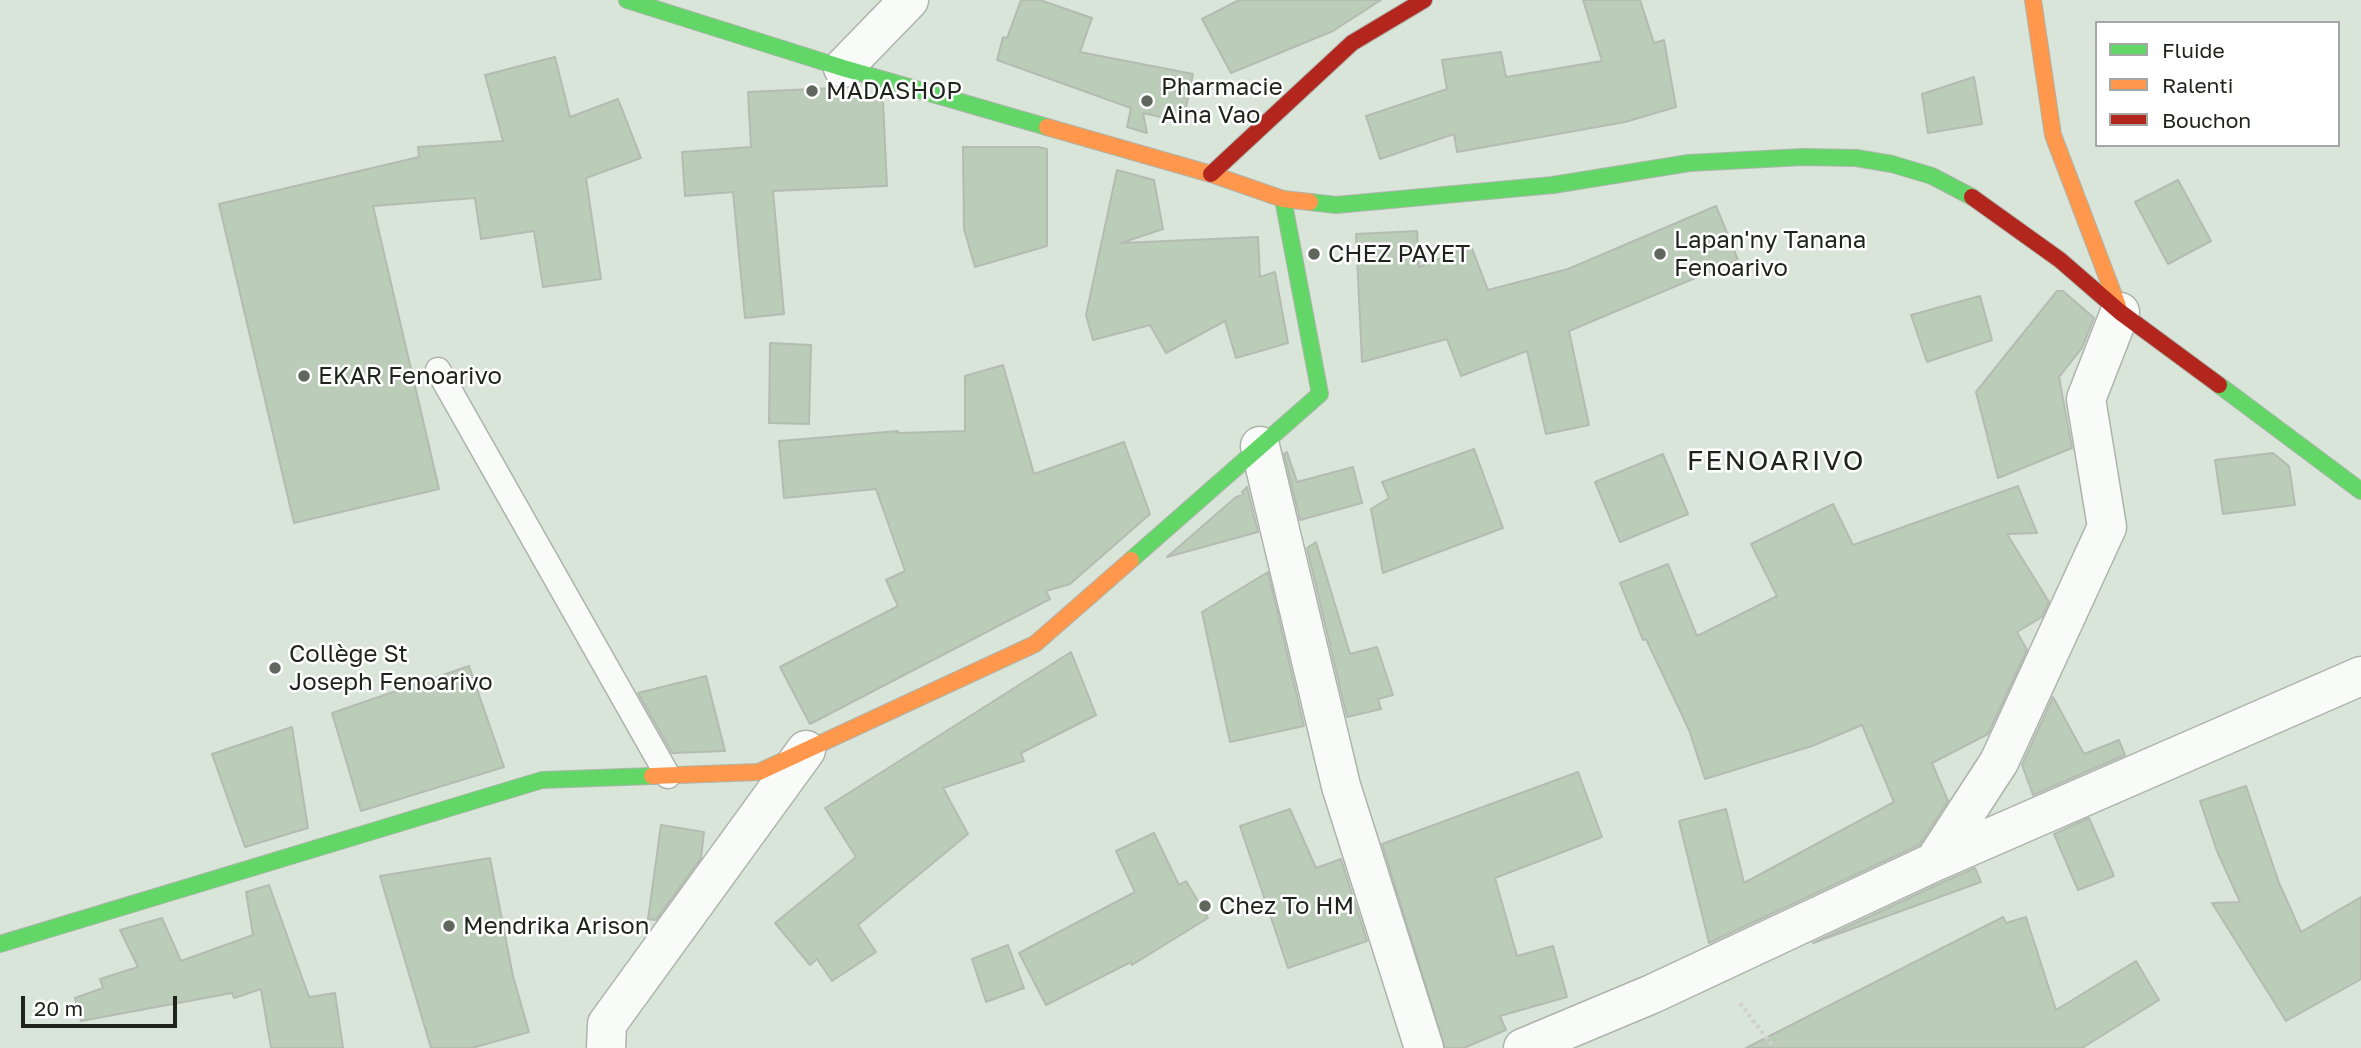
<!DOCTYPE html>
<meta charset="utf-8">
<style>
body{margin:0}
#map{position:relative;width:2361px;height:1048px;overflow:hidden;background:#dae5d9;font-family:"Golos Text",sans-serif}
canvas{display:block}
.legend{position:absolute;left:2095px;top:21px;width:245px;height:126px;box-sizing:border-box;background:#fff;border:2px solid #a5a7a4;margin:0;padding:9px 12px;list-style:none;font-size:21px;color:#1e241c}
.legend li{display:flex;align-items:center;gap:14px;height:35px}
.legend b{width:35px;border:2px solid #a5a7a4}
.scale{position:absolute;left:21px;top:996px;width:156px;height:32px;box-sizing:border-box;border:4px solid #1e241c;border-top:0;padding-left:9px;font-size:21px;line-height:24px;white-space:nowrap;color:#1e241c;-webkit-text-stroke:5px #fff;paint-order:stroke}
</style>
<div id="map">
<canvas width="2361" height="1048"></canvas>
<ul class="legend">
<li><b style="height:9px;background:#63d668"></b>Fluide</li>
<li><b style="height:9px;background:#ff974d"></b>Ralenti</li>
<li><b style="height:9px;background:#b3261e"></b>Bouchon</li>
</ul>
<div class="scale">20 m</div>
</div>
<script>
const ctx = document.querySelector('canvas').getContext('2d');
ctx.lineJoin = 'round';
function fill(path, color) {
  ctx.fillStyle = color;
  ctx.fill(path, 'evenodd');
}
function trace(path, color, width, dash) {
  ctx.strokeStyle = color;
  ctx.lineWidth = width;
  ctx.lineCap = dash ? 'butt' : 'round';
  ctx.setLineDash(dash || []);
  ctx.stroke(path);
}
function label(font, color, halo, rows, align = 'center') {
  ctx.font = font + ' "Golos Text",sans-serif';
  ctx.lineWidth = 5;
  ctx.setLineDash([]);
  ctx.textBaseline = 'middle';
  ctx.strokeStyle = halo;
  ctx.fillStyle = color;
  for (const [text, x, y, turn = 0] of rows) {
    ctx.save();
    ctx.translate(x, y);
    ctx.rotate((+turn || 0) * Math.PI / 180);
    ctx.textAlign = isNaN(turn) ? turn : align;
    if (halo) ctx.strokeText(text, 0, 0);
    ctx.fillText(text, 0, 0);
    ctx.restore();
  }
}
const building = new Path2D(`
 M 1021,0 L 1040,0 L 1092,18 L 1080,52 L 1193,74 L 1183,122 L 1143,113 L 1147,133 L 1127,127 L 1131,108 L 997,60 L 1003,37 L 1007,38 Z
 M 1239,0 L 1381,0 L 1333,31 L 1231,73 L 1202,19 Z
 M 1583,0 L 1640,0 L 1654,43 L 1664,40 L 1676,107 L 1625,122 L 1457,152 L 1454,134 L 1380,159 L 1366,116 L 1447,89 L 1442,60 L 1501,52 L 1506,77 L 1602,61 Z
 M 555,57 L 570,117 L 618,99 L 641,158 L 586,178 L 601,279 L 543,287 L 534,231 L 481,239 L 475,198 L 373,206 L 439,489 L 294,523 L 219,204 L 419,157 L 418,147 L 503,141 L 485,75 Z
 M 1974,77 L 1982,124 L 1928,133 L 1922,94 Z
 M 834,88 L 883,102 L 887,186 L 773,191 L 784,314 L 745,318 L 733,192 L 685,196 L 682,152 L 751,147 L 748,92 Z
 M 963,147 L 1038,147 L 1047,149 L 1047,246 L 975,267 L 964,229 Z
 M 1117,170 L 1154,180 L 1163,229 L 1121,243 L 1258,237 L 1260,277 L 1275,272 L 1288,343 L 1236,358 L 1225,321 L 1166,353 L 1150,325 L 1093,340 L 1086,315 Z
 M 2178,180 L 2211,241 L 2168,264 L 2135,202 Z
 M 1716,206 L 1738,260 L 1569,331 L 1589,425 L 1546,434 L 1527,351 L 1461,376 L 1447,339 L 1362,362 L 1356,234 L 1417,231 L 1419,267 L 1471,246 L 1488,290 L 1568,269 Z
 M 2057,291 L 2063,291 L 2094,318 L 2082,348 L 2059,377 L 2072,448 L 1998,478 L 1976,392 Z
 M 1980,296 L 1992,340 L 1927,362 L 1911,315 Z
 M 770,343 L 811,345 L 809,424 L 769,423 Z
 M 1003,365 L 1034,474 L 1124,442 L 1150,514 L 1070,584 L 1046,591 L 1050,599 L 810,724 L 780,667 L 898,606 L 886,580 L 905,571 L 876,489 L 784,498 L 779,441 L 898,431 L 898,433 L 965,431 L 965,376 Z
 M 1474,449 L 1503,528 L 1383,573 L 1371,509 L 1389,498 L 1382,482 Z
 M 1287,452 L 1297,482 L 1353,467 L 1362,503 L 1300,520 L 1284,454 Z
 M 2273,453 L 2289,466 L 2295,505 L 2223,514 L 2215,460 Z
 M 1663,454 L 1688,514 L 1620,542 L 1595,482 Z
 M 2018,486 L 2037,533 L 2007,534 L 2049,602 L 2042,617 L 2017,632 L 2027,650 L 1988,734 L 1932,763 L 1948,801 L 1919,845 L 1709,943 L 1679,821 L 1726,809 L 1744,883 L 1894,802 L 1862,725 L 1812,746 L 1705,779 L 1689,730 L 1646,639 L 1643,640 L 1620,583 L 1668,564 L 1697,636 L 1777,596 L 1751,544 L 1833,504 L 1853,545 Z
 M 1247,487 L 1258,532 L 1167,557 L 1236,497 L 1243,495 L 1242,492 Z
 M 1316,542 L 1350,654 L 1377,647 L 1393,695 L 1378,699 L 1381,709 L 1347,717 L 1307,548 Z
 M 1268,572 L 1304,726 L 1230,742 L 1202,612 Z
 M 1071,652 L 1096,715 L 1021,753 L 1024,761 L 943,788 L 968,834 L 858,925 L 876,952 L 832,981 L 817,959 L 810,965 L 775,923 L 856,857 L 825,808 Z
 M 469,666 L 504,767 L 361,811 L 332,713 Z
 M 706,676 L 725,751 L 672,753 L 638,693 Z
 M 2053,697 L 2084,754 L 2119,740 L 2125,755 L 2033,795 L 2022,765 Z
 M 292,727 L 308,828 L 245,847 L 212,754 Z
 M 1578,772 L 1602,837 L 1495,878 L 1517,956 L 1553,946 L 1567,997 L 1500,1016 L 1506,1030 L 1464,1048 L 1445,1048 L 1382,844 Z
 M 2246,786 L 2279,883 L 2301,932 L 2361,897 L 2361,979 L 2286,1021 L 2212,903 L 2240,902 L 2217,851 L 2200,801 Z
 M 1290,809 L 1316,868 L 1341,859 L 1367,941 L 1288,968 L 1240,826 Z
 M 2089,818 L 2114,876 L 2078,890 L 2054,834 Z
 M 661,825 L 704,832 L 701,858 L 656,920 L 648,919 Z
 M 1154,833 L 1179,885 L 1186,881 L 1208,918 L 1132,965 L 1131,962 L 1046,1005 L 1019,953 L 1135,892 L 1116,851 Z
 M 490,858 L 513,976 L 529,1032 L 472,1048 L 431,1048 L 380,876 Z
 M 1975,868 L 1981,882 L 1813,943 L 1943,882 Z
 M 269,885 L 309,997 L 335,993 L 343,1048 L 271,1048 L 261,989 L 234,998 L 232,993 L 81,1021 L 75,998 L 103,988 L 100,979 L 138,967 L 120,930 L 162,918 L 181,961 L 253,935 L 246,892 Z
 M 2003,917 L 2006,923 L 2026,917 L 2056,1010 L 2136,961 L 2159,1000 L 2082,1048 L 1746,1048 Z
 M 1008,945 L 1024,988 L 986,1002 L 972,959 Z`);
const path = new Path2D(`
 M 1740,1003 L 1774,1048`);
const lane = new Path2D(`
 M 438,370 L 668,776`);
const street = new Path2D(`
 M 843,68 L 909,0
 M 1260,446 L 1341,786 L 1424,1048
 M 1934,862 L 2361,676
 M 606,1048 L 607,1024 L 806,750
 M 1523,1048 L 1652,994 L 1934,862 L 1999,762 L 2107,527 L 2086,399 L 2120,312`);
const fast = new Path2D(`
 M 627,0 L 843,68 L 1047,127
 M 1310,202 L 1336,205 L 1553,185 L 1689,163 L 1803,157 L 1856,158 L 1892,164 L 1932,176 L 1972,197
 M 2219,385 L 2361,491
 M 1131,560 L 1320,394 L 1283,199
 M 0,944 L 542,780 L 652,776`);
const slow = new Path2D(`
 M 2033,0 L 2053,135 L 2118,306
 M 1047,127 L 1211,174 L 1283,199 L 1310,202
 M 652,776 L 759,772 L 1035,644 L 1131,560`);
const jam = new Path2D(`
 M 1211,174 L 1352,43 L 1424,0
 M 1972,197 L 2060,260 L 2120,312 L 2219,385`);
const markers = [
 [812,91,7,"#60685e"],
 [1147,101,7,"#60685e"],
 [1314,254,7,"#60685e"],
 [1660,254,7,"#60685e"],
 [304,376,7,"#60685e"],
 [275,668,7,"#60685e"],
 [1205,906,7,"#60685e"],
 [449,926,7,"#60685e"]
];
const poiNames = [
 ["Pharmacie",1161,87],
 ["Aina Vao",1161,115],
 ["MADASHOP",826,91],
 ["Lapan'ny Tanana",1674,240],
 ["Fenoarivo",1674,268],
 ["CHEZ PAYET",1328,254],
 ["EKAR Fenoarivo",318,376],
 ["Collège St",289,654],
 ["Joseph Fenoarivo",289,682],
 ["Chez To HM",1219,906],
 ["Mendrika Arison",463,926]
];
const quarterNames = [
 ["FENOARIVO",1776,461]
];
fill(building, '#bbccb9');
trace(building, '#b4bcb2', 2);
trace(lane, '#acb4ab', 27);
trace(street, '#acb4ab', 41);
trace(fast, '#acb4ab', 18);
trace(slow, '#acb4ab', 18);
trace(jam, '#acb4ab', 18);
trace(path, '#cfd2cf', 4.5, [3.5, 3.5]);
trace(lane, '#f9fbf9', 24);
trace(street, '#f9fbf9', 38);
trace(fast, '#63d668', 16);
trace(slow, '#ff974d', 16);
trace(jam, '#b3261e', 16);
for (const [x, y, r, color] of markers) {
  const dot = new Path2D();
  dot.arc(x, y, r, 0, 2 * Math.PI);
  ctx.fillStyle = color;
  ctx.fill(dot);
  trace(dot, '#fff', 2.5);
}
label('24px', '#1e241c', '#fff', poiNames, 'left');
ctx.letterSpacing = '2px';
label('28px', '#1e241c', '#fff', quarterNames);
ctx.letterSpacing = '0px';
</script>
